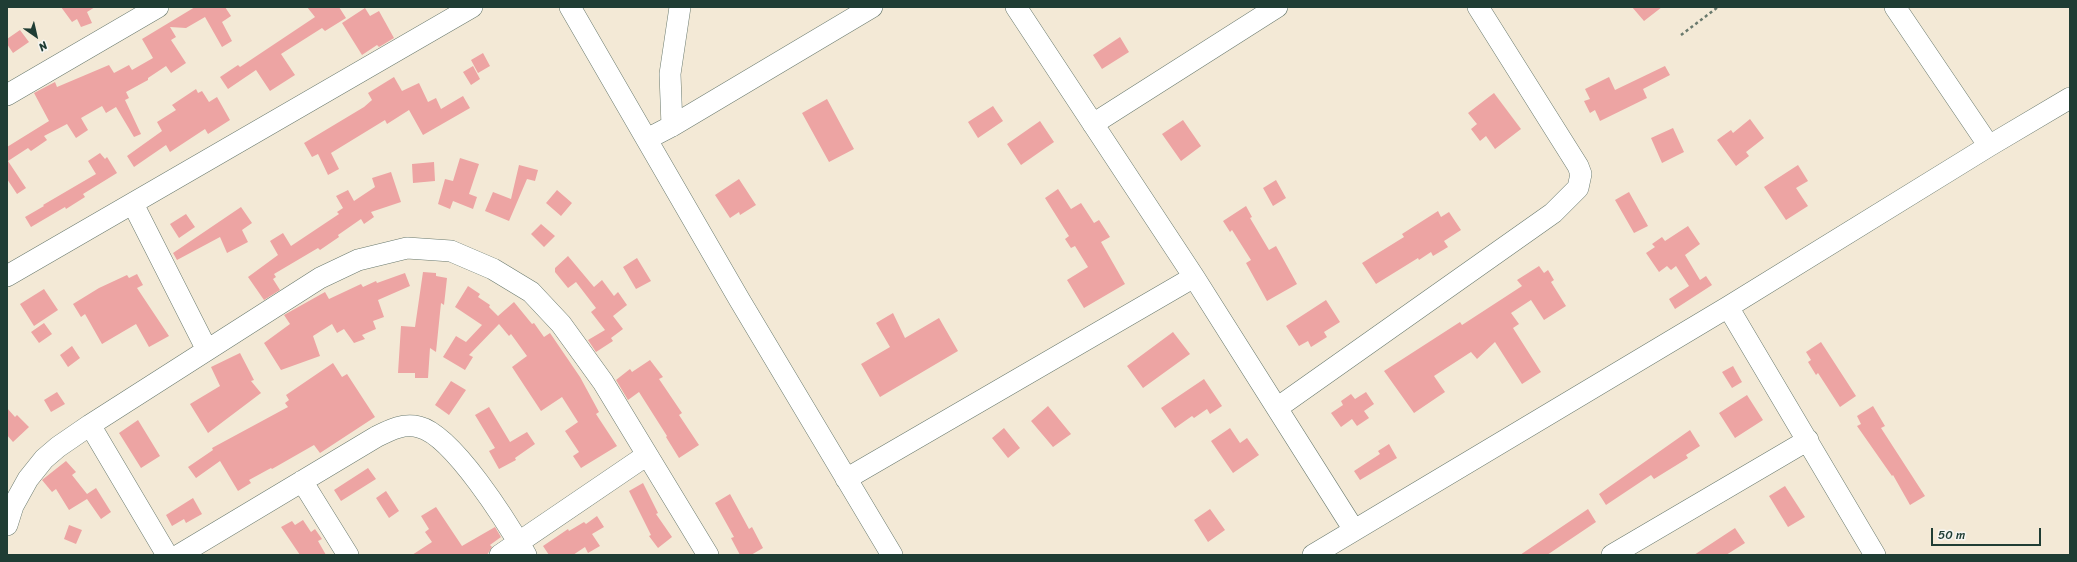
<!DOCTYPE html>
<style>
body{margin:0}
#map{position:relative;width:2077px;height:562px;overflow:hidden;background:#f3e9d6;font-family:Sriracha,sans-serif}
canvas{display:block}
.frame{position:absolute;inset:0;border:8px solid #1f3d34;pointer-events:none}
.north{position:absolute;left:16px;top:16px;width:40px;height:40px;-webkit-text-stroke:3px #f6f6f2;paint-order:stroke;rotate:146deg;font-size:11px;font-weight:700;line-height:16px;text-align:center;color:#1f3d34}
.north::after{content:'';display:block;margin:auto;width:14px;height:18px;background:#1f3d34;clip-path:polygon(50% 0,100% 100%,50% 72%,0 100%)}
.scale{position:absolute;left:1931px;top:528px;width:110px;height:18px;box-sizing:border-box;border:2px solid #1f3d34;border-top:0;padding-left:5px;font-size:12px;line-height:14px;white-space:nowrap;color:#1f3d34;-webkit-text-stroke:3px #f6f6f2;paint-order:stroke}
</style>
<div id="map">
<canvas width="2077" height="562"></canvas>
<div class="frame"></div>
<div class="north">N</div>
<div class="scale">50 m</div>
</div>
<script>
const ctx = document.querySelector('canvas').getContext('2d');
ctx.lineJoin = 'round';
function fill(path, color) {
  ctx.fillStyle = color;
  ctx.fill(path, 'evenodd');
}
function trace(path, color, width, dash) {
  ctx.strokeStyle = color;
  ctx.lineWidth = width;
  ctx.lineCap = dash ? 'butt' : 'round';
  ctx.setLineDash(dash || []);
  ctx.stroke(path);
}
const building = new Path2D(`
 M 61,7 L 95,7 L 87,12 L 92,23 L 81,27 L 77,19 L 72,22 Z
 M 195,7 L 225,7 L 231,16 L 222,22 L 232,41 L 222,47 L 205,17 L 186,28 L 170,27 L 176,37 L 171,40 L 186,63 L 171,73 L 166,66 L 148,78 L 148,80 L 126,92 L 129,98 L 125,100 L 141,134 L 134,137 L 116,107 L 106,113 L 102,106 L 81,118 L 88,130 L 76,138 L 67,124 L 44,136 L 47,140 L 31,151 L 28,148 L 8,161 L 26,188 L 17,194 L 7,179 L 7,147 L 49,121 L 34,93 L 55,82 L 57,87 L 109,65 L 114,73 L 129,65 L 132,70 L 153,58 L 142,39 Z
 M 307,7 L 339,7 L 346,18 L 325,31 L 322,28 L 281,54 L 295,75 L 270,91 L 256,70 L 228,89 L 220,77 L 238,65 L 240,67 L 315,17 Z
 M 1632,7 L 1662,7 L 1644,21 Z
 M 365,8 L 370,16 L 379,11 L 394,38 L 379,47 L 377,45 L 362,55 L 342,23 Z
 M 20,30 L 29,42 L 13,53 L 7,44 L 7,39 Z
 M 1120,37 L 1129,52 L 1102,69 L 1093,55 Z
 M 483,53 L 490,66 L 478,73 L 471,60 Z
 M 473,66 L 480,79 L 471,85 L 463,72 Z
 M 1665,66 L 1670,75 L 1643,89 L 1647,98 L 1600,121 L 1595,110 L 1590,113 L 1584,101 L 1590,99 L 1585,89 L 1609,77 L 1615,90 Z
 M 394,77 L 402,91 L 419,83 L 428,102 L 436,98 L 441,109 L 463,96 L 470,108 L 423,135 L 409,110 L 387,124 L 385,120 L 331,153 L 339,169 L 328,175 L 318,154 L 312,157 L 304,143 L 364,107 L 372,100 L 368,93 Z
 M 196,89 L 198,93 L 202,91 L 209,102 L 217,97 L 230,120 L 208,134 L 205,129 L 170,152 L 166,145 L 134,167 L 127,156 L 162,131 L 157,122 L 176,110 L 172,105 Z
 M 1494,93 L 1521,129 L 1495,149 L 1486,136 L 1480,141 L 1471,129 L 1477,124 L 1468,113 Z
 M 827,99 L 854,149 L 829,162 L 802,113 Z
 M 993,106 L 1003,121 L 978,138 L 968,122 Z
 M 1750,119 L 1764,138 L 1746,152 L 1749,156 L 1736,166 L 1717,140 L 1731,130 L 1733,133 Z
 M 1183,120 L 1201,146 L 1181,161 L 1162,134 Z
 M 1040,121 L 1054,142 L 1021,165 L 1007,144 Z
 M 1673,128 L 1684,152 L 1662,163 L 1651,138 Z
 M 100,153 L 105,159 L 107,157 L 117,173 L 83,194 L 85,197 L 66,209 L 65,207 L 31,227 L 25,217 L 44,206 L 43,205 L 96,174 L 88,161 Z
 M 460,158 L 479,164 L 469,194 L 477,197 L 473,209 L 453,201 L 450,209 L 438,204 L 445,179 L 453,181 Z
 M 434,162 L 435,181 L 413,183 L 412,164 Z
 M 519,165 L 538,170 L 535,181 L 527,179 L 509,221 L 485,211 L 493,192 L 511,199 Z
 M 1798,165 L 1808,181 L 1796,188 L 1808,206 L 1786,220 L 1764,187 Z
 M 391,172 L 401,202 L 371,212 L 374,217 L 364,224 L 361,219 L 338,235 L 339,237 L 320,250 L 318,248 L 274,274 L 276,277 L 273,279 L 280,290 L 264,300 L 248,277 L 278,255 L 270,241 L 283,233 L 291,246 L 339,214 L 337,212 L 343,208 L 336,196 L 348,190 L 354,201 L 375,187 L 372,178 Z
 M 739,179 L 756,205 L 740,215 L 739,212 L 730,218 L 715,195 Z
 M 1276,180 L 1286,198 L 1273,206 L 1263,188 Z
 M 1058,189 L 1071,209 L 1081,203 L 1094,223 L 1099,220 L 1110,237 L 1101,242 L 1125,284 L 1084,308 L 1067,280 L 1088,267 L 1075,246 L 1071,248 L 1065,239 L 1069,236 L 1045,198 Z
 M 557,190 L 572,203 L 561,216 L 546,203 Z
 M 1629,192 L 1648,226 L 1634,233 L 1615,200 Z
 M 1246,206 L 1252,217 L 1250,218 L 1269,250 L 1276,246 L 1297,284 L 1267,301 L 1246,263 L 1251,260 L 1232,230 L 1230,232 L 1223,221 Z
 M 241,207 L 252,223 L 242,230 L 248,242 L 227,253 L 220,237 L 177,260 L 173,253 Z
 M 1438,211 L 1441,217 L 1449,212 L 1461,230 L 1444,241 L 1448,247 L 1433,256 L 1431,252 L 1419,260 L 1418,258 L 1376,284 L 1362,263 L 1404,237 L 1402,234 Z
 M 186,214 L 195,227 L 179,238 L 170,224 Z
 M 541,224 L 555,236 L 544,247 L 531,234 Z
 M 1688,226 L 1700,244 L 1685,255 L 1700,280 L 1706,276 L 1712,285 L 1675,309 L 1669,299 L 1689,286 L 1676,266 L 1671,270 L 1667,266 L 1659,272 L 1646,253 L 1655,247 L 1652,244 L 1662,237 L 1665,241 Z
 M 568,256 L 594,287 L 602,280 L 614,296 L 618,292 L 627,305 L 613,316 L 623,329 L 611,338 L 613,341 L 596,352 L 588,340 L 605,330 L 591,312 L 596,308 L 576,282 L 568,288 L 555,272 L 555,268 Z
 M 637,258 L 651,281 L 636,289 L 623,267 Z
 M 1539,266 L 1544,273 L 1548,270 L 1554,280 L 1551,282 L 1566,306 L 1544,320 L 1531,300 L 1511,313 L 1519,324 L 1513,328 L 1541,372 L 1522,384 L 1495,342 L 1477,359 L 1471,352 L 1434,376 L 1445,392 L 1414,413 L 1384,371 L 1460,322 L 1462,325 L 1522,286 L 1517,280 Z
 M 423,272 L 436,273 L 436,276 L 447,278 L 444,305 L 441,303 L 436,352 L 430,348 L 428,378 L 415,378 L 415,373 L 398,373 L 401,326 L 415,327 Z
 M 405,273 L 410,286 L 378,300 L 384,317 L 373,321 L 376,329 L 362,335 L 365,339 L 354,343 L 344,329 L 337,333 L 332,324 L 313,336 L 320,356 L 281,370 L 264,343 L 290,324 L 284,315 L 325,292 L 329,299 L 361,284 L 363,287 L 376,281 L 377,283 Z
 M 137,274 L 143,285 L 137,288 L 169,336 L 149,347 L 136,324 L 102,344 L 85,314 L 81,317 L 73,304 L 99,288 L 127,275 L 129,278 Z
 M 468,286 L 480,294 L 478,297 L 490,305 L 489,307 L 498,316 L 514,302 L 532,324 L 534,323 L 544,337 L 550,333 L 580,377 L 599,412 L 596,414 L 617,446 L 581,468 L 573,456 L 579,452 L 565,431 L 578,422 L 562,397 L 541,411 L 512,367 L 527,356 L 511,334 L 509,336 L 499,324 L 469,355 L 473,357 L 465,370 L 443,357 L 456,336 L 466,342 L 482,325 L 455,307 Z
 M 44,289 L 58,310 L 34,326 L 20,304 Z
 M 1326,300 L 1340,322 L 1324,332 L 1327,337 L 1311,347 L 1308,341 L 1299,346 L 1286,326 Z
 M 893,313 L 905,338 L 939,318 L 958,351 L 880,397 L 861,364 L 890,347 L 876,323 Z
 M 44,323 L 52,334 L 39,343 L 31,332 Z
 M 1173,332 L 1190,354 L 1143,388 L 1127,366 Z
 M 1821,342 L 1856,396 L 1840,407 L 1818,373 L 1816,375 L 1808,362 L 1811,360 L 1806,352 Z
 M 72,346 L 80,358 L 68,367 L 60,355 Z
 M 240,353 L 254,380 L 251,381 L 261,393 L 208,433 L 190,404 L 220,386 L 211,367 Z
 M 650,360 L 663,377 L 659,379 L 682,413 L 679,415 L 699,445 L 679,458 L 666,437 L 667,436 L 639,392 L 628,400 L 616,380 L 630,369 L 632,372 Z
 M 333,363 L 342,377 L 347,374 L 375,417 L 320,453 L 314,445 L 272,469 L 271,468 L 249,480 L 251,483 L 238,491 L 220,461 L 196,478 L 188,467 L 213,450 L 212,448 L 288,407 L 285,403 L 289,400 L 286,395 Z
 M 1733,366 L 1742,382 L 1732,388 L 1722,372 Z
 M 1204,379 L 1222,406 L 1210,414 L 1207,409 L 1194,418 L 1192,416 L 1175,428 L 1161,408 Z
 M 451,381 L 466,390 L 449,415 L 435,405 Z
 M 57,392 L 65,404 L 51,412 L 44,400 Z
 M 1366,392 L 1374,404 L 1364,411 L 1369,418 L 1357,426 L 1352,419 L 1341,427 L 1331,413 L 1343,405 L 1341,401 L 1351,394 L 1355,399 Z
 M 1747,395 L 1763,420 L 1735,438 L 1719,413 Z
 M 1048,406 L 1071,434 L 1053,447 L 1031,421 Z
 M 1873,406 L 1885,426 L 1881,428 L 1925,496 L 1910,505 L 1893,475 L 1892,476 L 1857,426 L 1861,424 L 1857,416 Z
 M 489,407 L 510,442 L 527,432 L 535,444 L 515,458 L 516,460 L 499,469 L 489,451 L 495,448 L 475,415 Z
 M 7,408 L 15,417 L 17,415 L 29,427 L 13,442 L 7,435 Z
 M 138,420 L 160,456 L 141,468 L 119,433 Z
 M 1004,428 L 1020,448 L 1008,458 L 992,438 Z
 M 1230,428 L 1240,443 L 1247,438 L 1259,455 L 1233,473 L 1211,441 Z
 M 1690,430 L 1700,446 L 1686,455 L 1688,458 L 1654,479 L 1651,475 L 1606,505 L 1599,494 Z
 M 1389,444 L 1397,458 L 1360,480 L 1354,471 L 1380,454 L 1378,451 Z
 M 66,461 L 76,472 L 72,475 L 87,494 L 96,488 L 111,512 L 101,519 L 87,499 L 69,510 L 56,489 L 52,492 L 42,480 Z
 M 368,468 L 376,479 L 341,501 L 334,490 Z
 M 643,483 L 658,513 L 656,514 L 672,537 L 658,548 L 649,536 L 651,535 L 629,491 Z
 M 1785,486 L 1805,517 L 1788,527 L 1769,496 Z
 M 386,491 L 399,511 L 389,518 L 376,498 Z
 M 730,494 L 749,529 L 752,527 L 763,548 L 751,555 L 740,555 L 731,538 L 734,537 L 715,503 Z
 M 193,498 L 202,514 L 186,523 L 184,519 L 172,526 L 166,515 Z
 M 436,507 L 462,546 L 495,527 L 501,537 L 490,545 L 492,547 L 487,555 L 412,555 L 432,542 L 425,532 L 429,529 L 421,516 Z
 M 1210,509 L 1225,530 L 1208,542 L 1194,520 Z
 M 1588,509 L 1596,522 L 1547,555 L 1520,555 Z
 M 597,516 L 604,527 L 592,534 L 600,546 L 588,553 L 585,547 L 573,555 L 549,555 L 543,546 L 568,529 L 569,531 L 584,522 L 586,524 Z
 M 303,520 L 311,532 L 315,529 L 322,539 L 318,541 L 326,555 L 300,555 L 281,527 L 292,521 L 295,525 Z
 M 69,525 L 82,530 L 76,544 L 64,539 Z
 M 1735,528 L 1745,543 L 1726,555 L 1694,555 Z`);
const path = new Path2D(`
 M 1681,35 L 1718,7`);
const minor = new Path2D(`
 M 570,7 L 739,299 L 892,555
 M 1016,7 L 1194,277 L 1354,530
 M 1895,7 L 1989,146
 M 7,95 L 158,7
 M 1093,124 L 1277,7
 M 672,126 L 670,74 L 680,7
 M 647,139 L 672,126 L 872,7
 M 133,204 L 207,350
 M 7,276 L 472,7
 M 1728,307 L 1875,555
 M 1277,408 L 1553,213 L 1578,188 L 1581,174 L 1578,166 L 1478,7
 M 90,425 L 167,555
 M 846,479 L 1194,277
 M 302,481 L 348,555
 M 7,525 L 13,506 L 28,479 L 44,459 L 58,447 L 90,425 L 320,278 L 358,260 L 407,248 L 451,251 L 493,269 L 531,292 L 561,324 L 603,382 L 708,555
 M 179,555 L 376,437 C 390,430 403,423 419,427 C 453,435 508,524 526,555
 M 500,555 L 647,455
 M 1313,555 L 1728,307 L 1989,146 L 2070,98
 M 1612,555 L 1808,440`);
fill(building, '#eda4a3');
trace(minor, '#69796d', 22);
trace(path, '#69796d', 2.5, [3, 3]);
trace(minor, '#fff', 21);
</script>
